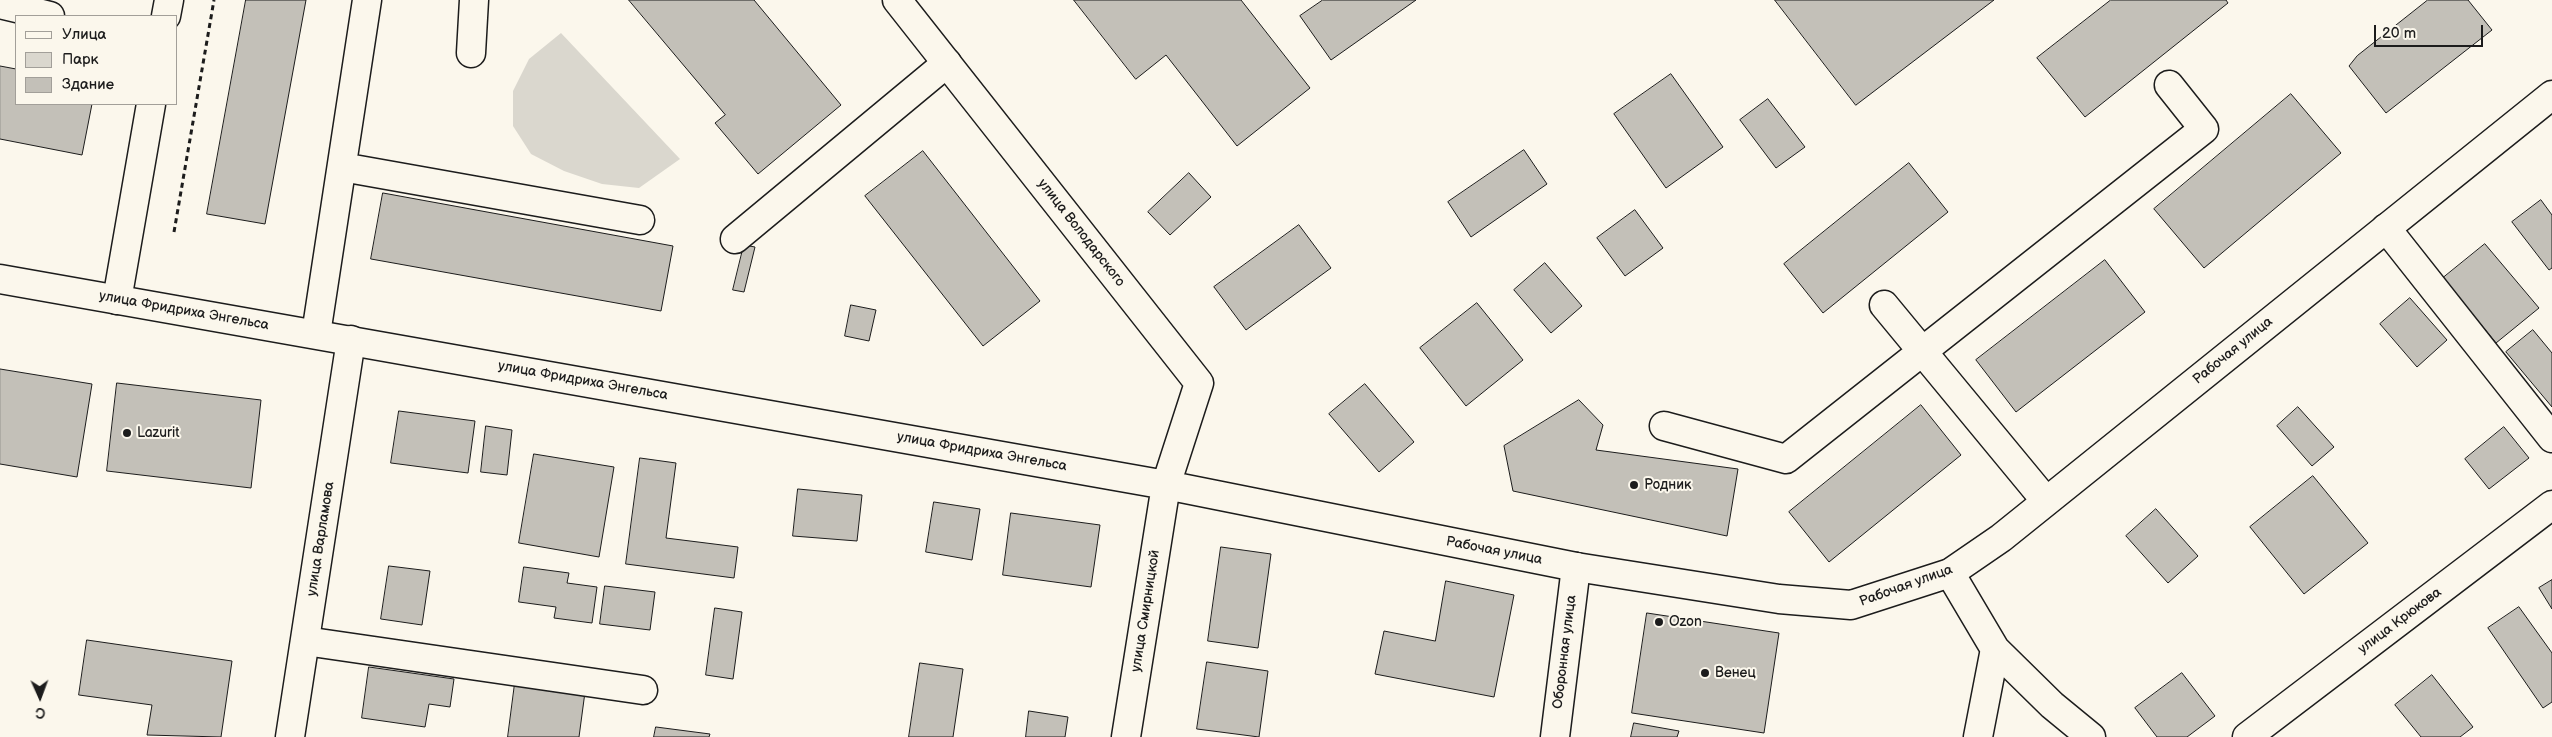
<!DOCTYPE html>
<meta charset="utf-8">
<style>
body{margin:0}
#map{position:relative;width:2552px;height:737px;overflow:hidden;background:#fbf7ec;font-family:"Balsamiq Sans",sans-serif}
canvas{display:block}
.legend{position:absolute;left:15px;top:15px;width:162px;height:90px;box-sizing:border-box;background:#fbf7ec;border:1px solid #a29f99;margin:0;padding:6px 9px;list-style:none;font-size:15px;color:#1c1c1c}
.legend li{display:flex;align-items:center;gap:10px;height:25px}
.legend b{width:25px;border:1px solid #a29f99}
.north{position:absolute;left:15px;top:672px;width:50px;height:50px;-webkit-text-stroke:4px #fbf7ec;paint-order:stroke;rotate:178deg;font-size:14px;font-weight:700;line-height:20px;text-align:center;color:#1c1c1c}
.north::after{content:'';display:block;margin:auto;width:18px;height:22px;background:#1c1c1c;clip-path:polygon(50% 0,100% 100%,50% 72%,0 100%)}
.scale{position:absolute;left:2374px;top:25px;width:109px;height:22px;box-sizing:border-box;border:2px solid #1c1c1c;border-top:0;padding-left:6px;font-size:15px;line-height:18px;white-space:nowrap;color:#1c1c1c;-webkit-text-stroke:4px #fbf7ec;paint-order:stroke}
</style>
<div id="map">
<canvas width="2552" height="737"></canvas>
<ul class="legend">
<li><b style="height:6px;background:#fbf7ec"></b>Улица</li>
<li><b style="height:14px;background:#dad7ce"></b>Парк</li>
<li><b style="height:14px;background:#c3c0b8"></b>Здание</li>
</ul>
<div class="north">С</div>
<div class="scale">20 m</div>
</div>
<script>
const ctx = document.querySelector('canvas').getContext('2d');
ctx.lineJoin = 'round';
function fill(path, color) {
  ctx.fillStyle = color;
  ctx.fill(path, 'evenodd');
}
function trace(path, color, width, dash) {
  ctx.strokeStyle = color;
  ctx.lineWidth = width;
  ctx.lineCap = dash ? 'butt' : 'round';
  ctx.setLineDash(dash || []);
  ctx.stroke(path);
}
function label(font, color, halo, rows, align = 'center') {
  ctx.font = font + ' "Balsamiq Sans",sans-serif';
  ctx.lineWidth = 4;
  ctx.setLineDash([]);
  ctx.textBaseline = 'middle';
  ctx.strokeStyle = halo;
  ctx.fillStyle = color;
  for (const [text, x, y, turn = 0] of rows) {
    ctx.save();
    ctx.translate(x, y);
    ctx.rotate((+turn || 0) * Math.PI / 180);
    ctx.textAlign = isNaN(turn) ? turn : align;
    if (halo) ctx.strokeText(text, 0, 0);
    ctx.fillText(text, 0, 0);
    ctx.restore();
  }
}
const green = new Path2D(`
 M 561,33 L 680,159 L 639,188 L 602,184 L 564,171 L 531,154 L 513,126 L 513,91 L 529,59 Z`);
const building = new Path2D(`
 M 246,0 L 306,0 L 265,224 L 207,214 Z
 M 629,0 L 754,0 L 841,105 L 758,174 L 715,123 L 725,115 Z
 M 1074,0 L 1241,0 L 1310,88 L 1237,146 L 1166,55 L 1136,79 Z
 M 1323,0 L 1416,0 L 1331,60 L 1300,16 Z
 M 1775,0 L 1994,0 L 1856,105 Z
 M 2111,0 L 2226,0 L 2228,3 L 2085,117 L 2037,58 Z
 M 2428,0 L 2468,0 L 2492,30 L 2386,113 L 2349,66 L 2357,56 Z
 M 0,66 L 16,69 L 16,104 L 92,104 L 82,155 L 0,139 Z
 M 1671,74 L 1723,147 L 1666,188 L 1614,114 Z
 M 2291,94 L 2341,153 L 2204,268 L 2154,209 Z
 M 1768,99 L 1805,147 L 1776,168 L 1740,120 Z
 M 1524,150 L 1547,184 L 1471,237 L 1448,202 Z
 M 923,151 L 1040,301 L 983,346 L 865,196 Z
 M 1909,163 L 1948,212 L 1823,313 L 1784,264 Z
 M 1189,173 L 1211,197 L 1170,235 L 1148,212 Z
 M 383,193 L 673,246 L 661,311 L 371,259 Z
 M 2541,200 L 2552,215 L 2552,268 L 2549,270 L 2512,222 Z
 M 1635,210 L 1663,248 L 1625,276 L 1597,238 Z
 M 1299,225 L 1331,268 L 1246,330 L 1214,287 Z
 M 2485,244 L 2539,308 L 2496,343 L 2443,278 Z
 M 744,245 L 755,247 L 744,292 L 733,290 Z
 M 2105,260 L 2145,312 L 2016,412 L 1976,360 Z
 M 1545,263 L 1582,306 L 1551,333 L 1514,290 Z
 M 2410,298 L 2447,340 L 2417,367 L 2380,324 Z
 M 1477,303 L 1523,360 L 1466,406 L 1420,348 Z
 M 851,305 L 876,310 L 869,341 L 845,336 Z
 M 2533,330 L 2552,353 L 2552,407 L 2506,352 Z
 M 0,369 L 92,384 L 77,477 L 0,464 Z
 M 117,383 L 261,400 L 251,488 L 107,471 Z
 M 1365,384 L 1414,442 L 1379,472 L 1329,414 Z
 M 1579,400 L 1603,425 L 1596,450 L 1738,469 L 1727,536 L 1513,491 L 1504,446 Z
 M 1921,405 L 1961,455 L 1829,562 L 1789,512 Z
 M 2298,407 L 2334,447 L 2312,466 L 2277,426 Z
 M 399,411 L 475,421 L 468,473 L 391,463 Z
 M 486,426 L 512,430 L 507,475 L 481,472 Z
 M 2504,427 L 2529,458 L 2489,489 L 2465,459 Z
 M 534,454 L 614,467 L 599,557 L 519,543 Z
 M 640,458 L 676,463 L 666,538 L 738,547 L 734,578 L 626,564 Z
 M 2313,476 L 2368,543 L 2304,594 L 2250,527 Z
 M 798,489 L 862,495 L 857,541 L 793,536 Z
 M 934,502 L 980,509 L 972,560 L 926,552 Z
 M 2156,509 L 2198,556 L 2168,583 L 2126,536 Z
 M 1011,513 L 1100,525 L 1091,587 L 1003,575 Z
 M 1221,547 L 1271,554 L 1258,648 L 1208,641 Z
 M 389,566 L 430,571 L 422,625 L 381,619 Z
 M 524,567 L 569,573 L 567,583 L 597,587 L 592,623 L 554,618 L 556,607 L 519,602 Z
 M 2552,580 L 2552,609 L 2539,588 Z
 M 1446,581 L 1514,595 L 1494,697 L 1375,674 L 1384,631 L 1435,641 Z
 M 605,586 L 655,592 L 650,630 L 600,624 Z
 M 2519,607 L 2552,653 L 2552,702 L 2543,708 L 2488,628 Z
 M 715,608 L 742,612 L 733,679 L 706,675 Z
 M 1647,613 L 1779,633 L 1764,733 L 1632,713 Z
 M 87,640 L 232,661 L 221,737 L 147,735 L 152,705 L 79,695 Z
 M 1207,662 L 1268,671 L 1259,737 L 1197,729 Z
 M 920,663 L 963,669 L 953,737 L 909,737 Z
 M 369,667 L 454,679 L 450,707 L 429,704 L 425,727 L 362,718 Z
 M 2182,673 L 2215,716 L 2187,737 L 2157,737 L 2135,708 Z
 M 2432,675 L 2473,727 L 2460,737 L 2421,737 L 2395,705 Z
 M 515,683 L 585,692 L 579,737 L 508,737 Z
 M 1029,711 L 1068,717 L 1065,737 L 1026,737 Z
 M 1634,723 L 1679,731 L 1677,737 L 1631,737 Z
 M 656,727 L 710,734 L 709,737 L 654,737 Z`);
const path = new Path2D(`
 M 174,232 L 214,0`);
const minor = new Path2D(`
 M 0,4 L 50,16
 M 166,16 L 169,0
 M 471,53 L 474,0
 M 342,167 L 640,220
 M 2386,228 L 2552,438
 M 735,239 L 947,63
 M 117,300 L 151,104
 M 1884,305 L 2046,501
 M 316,334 L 367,0
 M 1664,426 L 1786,459 L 2204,129 L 2169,85
 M 1950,573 L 1995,649 L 2052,705 L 2091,737
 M 305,641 L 643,690
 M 290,737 L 351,340
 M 1555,737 L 1576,567
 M 1978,737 L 1995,649
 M 2247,737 L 2552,505`);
const major = new Path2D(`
 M 897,0 L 1199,383 L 1166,485 L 1126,737
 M 0,279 L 1166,485 L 1576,567 L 1779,599 L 1851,605 L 1950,573 L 2001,538 L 2552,95`);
const markers = [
 [127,433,5,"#1c1c1c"],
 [1634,485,5,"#1c1c1c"],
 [1659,622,5,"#1c1c1c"],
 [1705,673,5,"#1c1c1c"]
];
const streetNames = [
 ["улица Володарского",1081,233,52],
 ["улица Фридриха Энгельса",184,311,10],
 ["Рабочая улица",2233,351,-39],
 ["улица Фридриха Энгельса",583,381,10],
 ["улица Фридриха Энгельса",982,452,10],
 ["улица Варламова",321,539,-81],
 ["Рабочая улица",1494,551,11],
 ["Рабочая улица",1906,586,-20],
 ["улица Смирницкой",1146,611,-81],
 ["улица Крюкова",2400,621,-37],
 ["Оборонная улица",1565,652,-83]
];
const poiNames = [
 ["Lazurit",137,433],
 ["Родник",1644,485],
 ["Ozon",1669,622],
 ["Венец",1715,673]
];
fill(green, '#dad7ce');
fill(building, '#c3c0b8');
trace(building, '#1c1c1c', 1);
trace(minor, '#1c1c1c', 31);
trace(major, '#1c1c1c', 31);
trace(path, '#1c1c1c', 3, [5, 4]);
trace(minor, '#fbf7ec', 28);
trace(major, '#fbf7ec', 28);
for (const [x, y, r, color] of markers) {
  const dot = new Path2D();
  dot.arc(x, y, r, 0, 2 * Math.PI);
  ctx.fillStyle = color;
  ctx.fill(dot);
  trace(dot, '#fbf7ec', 2);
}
label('14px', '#1c1c1c', '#fbf7ec', streetNames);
label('14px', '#1c1c1c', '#fbf7ec', poiNames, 'left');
</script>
